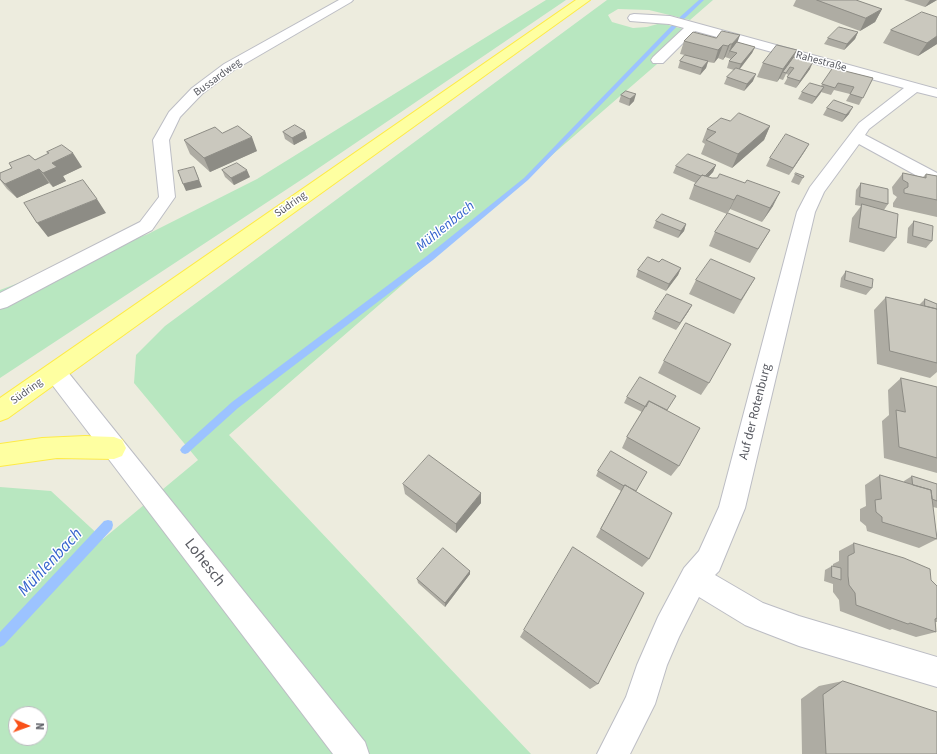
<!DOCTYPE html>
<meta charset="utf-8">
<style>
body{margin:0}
#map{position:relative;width:937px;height:754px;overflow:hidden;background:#edecde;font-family:"Source Sans 3",sans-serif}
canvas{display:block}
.north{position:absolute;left:8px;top:706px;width:40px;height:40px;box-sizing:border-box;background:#fff;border:1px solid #bcbdc0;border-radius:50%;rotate:92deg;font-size:11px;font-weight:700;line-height:16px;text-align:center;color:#585a61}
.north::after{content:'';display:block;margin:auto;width:14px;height:18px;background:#f95118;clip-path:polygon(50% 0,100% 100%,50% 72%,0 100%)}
</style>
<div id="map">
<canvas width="937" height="754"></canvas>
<div class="north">N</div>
</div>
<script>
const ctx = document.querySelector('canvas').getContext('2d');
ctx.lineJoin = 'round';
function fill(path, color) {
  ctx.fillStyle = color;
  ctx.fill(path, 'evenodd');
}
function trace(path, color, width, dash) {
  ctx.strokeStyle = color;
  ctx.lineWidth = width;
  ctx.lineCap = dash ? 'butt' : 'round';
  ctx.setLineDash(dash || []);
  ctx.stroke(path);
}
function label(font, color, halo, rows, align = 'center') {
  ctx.font = font + ' "Source Sans 3",sans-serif';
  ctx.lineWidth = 3;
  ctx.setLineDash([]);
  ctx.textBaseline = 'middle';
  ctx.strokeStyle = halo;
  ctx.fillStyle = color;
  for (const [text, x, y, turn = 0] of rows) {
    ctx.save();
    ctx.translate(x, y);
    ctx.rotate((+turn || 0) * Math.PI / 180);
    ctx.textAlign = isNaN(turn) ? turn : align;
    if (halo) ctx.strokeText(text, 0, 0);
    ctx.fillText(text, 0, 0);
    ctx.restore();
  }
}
const green = new Path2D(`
 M 546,0 L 566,0 L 307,176 L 0,378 L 0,290 L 148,234 L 257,179 Z
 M 607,0 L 713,0 L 690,20 L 649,10 L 618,9 L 608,15 L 612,22 L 633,28 L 647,27 L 661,23 L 694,32 L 229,435 L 531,754 L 0,754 L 0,487 L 51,491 L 103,539 L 198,460 L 134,383 L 136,355 L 165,326 ZM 16,714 L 40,714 L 40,738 L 16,738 Z`);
const stream = new Path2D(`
 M 699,0 L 704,0 L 685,18 L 528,180 L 433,260 L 238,408 L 188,453 L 185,454 L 182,453 L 180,450 L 182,447 L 232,402 L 427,256 L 524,178 L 681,16 Z
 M 108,520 L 112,521 L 113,525 L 112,529 L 4,645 L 0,647 L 0,632 L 104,521 Z`);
const minor = new Path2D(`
 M 339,0 L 353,0 L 351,2 L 234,70 L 202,94 L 180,117 L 169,140 L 175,197 L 152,230 L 7,307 L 0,309 L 0,293 L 140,222 L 159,197 L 153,140 L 169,112 L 192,88 L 224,64 Z
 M 634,14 L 670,16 L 937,89 L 937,97 L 917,92 L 869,129 L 865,135 L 937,173 L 937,184 L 921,178 L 859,144 L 824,192 L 815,212 L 745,508 L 719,571 L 715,575 L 763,603 L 799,616 L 937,657 L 937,687 L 799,646 L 755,629 L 745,625 L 699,597 L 679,637 L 667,665 L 655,704 L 630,754 L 597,754 L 626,697 L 637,665 L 658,617 L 684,568 L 699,551 L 719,507 L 797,212 L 810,187 L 859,123 L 904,88 L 695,31 L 663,63 L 653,63 L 651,60 L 653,57 L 684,28 L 669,24 L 630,21 L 628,18 L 630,15 Z
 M 55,363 L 63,366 L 365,742 L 369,754 L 333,754 L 47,378 L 44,372 L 47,366 Z`);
const major = new Path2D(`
 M 576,0 L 590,0 L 8,418 L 0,421 L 0,398 Z
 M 85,436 L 114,437 L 122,440 L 126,448 L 122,456 L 114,459 L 57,458 L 0,466 L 0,444 L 42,438 Z`);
const wall = new Path2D(`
 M 796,0 L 856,0 L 882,9 L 875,22 L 860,31 L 793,6 Z
 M 904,0 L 937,0 L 925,7 Z
 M 937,17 L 937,44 L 918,56 L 883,43 L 891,30 Z
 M 858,32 L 855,39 L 844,50 L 824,44 L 828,38 Z
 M 716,38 L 737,42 L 755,47 L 752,53 L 740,69 L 753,81 L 744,91 L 724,84 L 727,77 L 734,70 L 727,68 L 729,61 L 731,59 L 725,57 L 723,60 L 718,58 L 714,63 L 708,62 L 706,68 L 700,75 L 678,68 L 680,61 L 685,55 L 680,54 L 684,41 Z
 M 797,50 L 794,57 L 810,69 L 796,88 L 784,84 L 789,75 L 786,74 L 783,80 L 780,79 L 780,78 L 777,82 L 757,77 L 763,63 Z
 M 833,68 L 873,78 L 859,105 L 846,101 L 850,94 L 834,90 L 831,95 L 821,92 L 812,104 L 798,99 L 802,92 L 821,86 Z
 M 626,91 L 634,101 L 629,106 L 619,102 L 621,95 Z
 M 827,108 L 849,114 L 842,122 L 823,115 Z
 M 730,121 L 770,126 L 764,140 L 732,168 L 701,154 L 705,144 L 702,142 L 707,129 Z
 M 305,131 L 307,138 L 294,145 L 285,139 L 283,132 Z
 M 222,133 L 257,151 L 210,172 L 190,154 L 184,140 Z
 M 809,144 L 789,175 L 766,166 L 770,158 Z
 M 47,152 L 82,167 L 63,176 L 66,181 L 53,187 L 49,183 L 17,198 L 7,189 L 0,180 L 0,173 L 35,160 L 49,154 Z
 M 716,165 L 713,172 L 708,177 L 773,206 L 762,222 L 730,209 L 727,214 L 689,199 L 694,185 L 696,183 L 673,173 L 676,166 Z
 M 222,170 L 250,177 L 234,185 L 225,177 Z
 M 903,173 L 923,177 L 926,174 L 937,176 L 937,217 L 893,207 L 893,203 L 897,197 L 893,194 L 892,187 Z
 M 795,174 L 804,176 L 799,185 L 791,182 Z
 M 861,183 L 888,204 L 884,210 L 896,238 L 884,252 L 849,242 L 852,218 L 861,206 L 855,205 L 856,190 Z
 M 656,221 L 686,224 L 684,231 L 678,238 L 653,228 Z
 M 914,221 L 932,241 L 926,248 L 907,243 L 908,228 Z
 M 770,230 L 750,263 L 709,246 L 715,232 Z
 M 659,262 L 681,268 L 678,275 L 666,291 L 636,277 L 638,270 Z
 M 846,271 L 872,288 L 866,295 L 840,287 L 841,278 Z
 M 755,278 L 734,314 L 689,294 L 696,280 Z
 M 886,297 L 919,305 L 925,299 L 937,304 L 937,372 L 930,378 L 877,364 L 874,310 Z
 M 692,305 L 688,312 L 676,330 L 652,319 L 655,312 Z
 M 664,361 L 709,383 L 701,395 L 658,373 Z
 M 901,378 L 937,387 L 937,473 L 884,458 L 882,421 L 889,415 L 888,390 Z
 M 627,397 L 667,410 L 679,466 L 671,476 L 622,448 L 627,437 L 642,412 L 624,403 Z
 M 598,471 L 636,491 L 649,559 L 642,567 L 596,537 L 621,491 L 596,476 Z
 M 880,475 L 904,482 L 904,481 L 912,476 L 937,484 L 937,508 L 933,507 L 937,539 L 919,548 L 867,531 L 866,526 L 860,521 L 860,509 L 866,506 L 865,485 Z
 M 403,484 L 481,503 L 456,533 L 405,494 Z
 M 854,543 L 931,580 L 937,586 L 937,622 L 935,622 L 936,632 L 916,637 L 892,629 L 890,630 L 840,611 L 839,600 L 833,592 L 833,584 L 824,581 L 825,570 L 832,566 L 833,566 L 833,564 L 839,561 L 839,551 Z
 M 470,571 L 470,574 L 445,607 L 418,583 L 417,579 Z
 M 524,630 L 598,684 L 590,689 L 520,637 Z
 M 843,681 L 937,754 L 802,754 L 801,699 L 819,686 Z`);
const shadedWall = new Path2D(`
 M 930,0 L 937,0 L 925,7 Z
 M 882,9 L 875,22 L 860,31 L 866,18 Z
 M 858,32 L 855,39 L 844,50 L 847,44 Z
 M 740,35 L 735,49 L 730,51 L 727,58 L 732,44 Z
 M 937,36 L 937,44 L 918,56 L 927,43 Z
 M 730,44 L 725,57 L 723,60 L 728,46 Z
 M 723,45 L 718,58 L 714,63 L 718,50 Z
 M 755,47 L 752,53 L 738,71 L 741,64 Z
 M 797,50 L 790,64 L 783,72 L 780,78 L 777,82 L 783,69 Z
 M 708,61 L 706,68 L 700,75 L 702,68 Z
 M 813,62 L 810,69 L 796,88 L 800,81 Z
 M 756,74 L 753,81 L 744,91 L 747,84 Z
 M 824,87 L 820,94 L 812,104 L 816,97 Z
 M 636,94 L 634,101 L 629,106 L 630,99 Z
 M 853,107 L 849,114 L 842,122 L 846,115 Z
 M 770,126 L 764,140 L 732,168 L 738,154 Z
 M 305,131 L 307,138 L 294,145 L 292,138 Z
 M 252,137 L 257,151 L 210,172 L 204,158 Z
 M 809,144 L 805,151 L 789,175 L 793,168 Z
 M 73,153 L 82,167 L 63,176 L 66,181 L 53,187 L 43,173 L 52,163 Z
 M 716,165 L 713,172 L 701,185 L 704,178 Z
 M 194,167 L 202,187 L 186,191 L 183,184 Z
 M 39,169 L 49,183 L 17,198 L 5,184 Z
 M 247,170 L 250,177 L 234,185 L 231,178 Z
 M 780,192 L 773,206 L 762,222 L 770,208 Z
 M 737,195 L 730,209 L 727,214 L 734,200 Z
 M 97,199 L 106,213 L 48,237 L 37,223 Z
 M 686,224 L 684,231 L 678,238 L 681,231 Z
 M 681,268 L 678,275 L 666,291 L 669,284 Z
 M 692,305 L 688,312 L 676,330 L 680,323 Z
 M 481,493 L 481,503 L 456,533 L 456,524 Z
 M 470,571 L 470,574 L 445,607 L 445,603 Z`);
const building = new Path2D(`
 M 817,0 L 856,0 L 882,9 L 866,18 Z
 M 922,12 L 937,17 L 937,36 L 927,43 L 891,30 Z
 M 839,27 L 858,32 L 847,44 L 828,38 Z
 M 722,31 L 740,35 L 732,44 L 730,44 L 728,46 L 723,45 L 718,50 L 684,41 L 693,32 L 716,38 Z
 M 737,42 L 755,47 L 741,64 L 729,61 L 737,53 L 730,51 Z
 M 777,45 L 797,50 L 783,69 L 763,63 Z
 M 685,55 L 708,61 L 702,68 L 680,61 Z
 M 794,57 L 813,62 L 800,81 L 787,77 L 794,68 L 790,67 L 786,73 L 783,72 Z
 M 736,68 L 756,74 L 747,84 L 727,77 Z
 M 833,68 L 873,78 L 863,98 L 850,94 L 854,87 L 838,83 L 835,88 L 822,84 Z
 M 810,83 L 824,87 L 816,97 L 802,92 Z
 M 626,91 L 636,94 L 630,99 L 621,95 Z
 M 834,100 L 853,107 L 846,115 L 827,108 Z
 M 739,113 L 770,126 L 738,154 L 706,140 L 716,132 L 707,129 L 721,118 L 730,121 Z
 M 295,125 L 305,131 L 292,138 L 283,132 Z
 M 238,126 L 252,137 L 204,158 L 184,140 L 215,127 L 222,133 Z
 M 786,134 L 809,144 L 793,168 L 770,158 Z
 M 62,145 L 73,153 L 52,163 L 57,167 L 43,173 L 39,169 L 5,184 L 0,179 L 0,173 L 12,168 L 9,163 L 29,155 L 35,160 L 49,153 L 47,152 Z
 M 688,154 L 716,165 L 705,176 L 702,175 L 701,176 L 676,166 Z
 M 237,163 L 247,170 L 231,178 L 222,170 Z
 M 194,167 L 199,180 L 183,184 L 178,171 Z
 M 796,173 L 804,176 L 803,178 L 795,174 Z
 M 903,173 L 926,178 L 926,174 L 937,176 L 937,200 L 904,193 L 904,189 L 908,187 L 908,183 L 903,180 Z
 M 720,174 L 745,183 L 747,180 L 780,192 L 770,208 L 737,195 L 734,200 L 694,185 L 702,175 L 712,178 L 717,178 Z
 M 83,180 L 97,199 L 37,223 L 24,203 Z
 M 861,183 L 888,189 L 888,204 L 860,197 Z
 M 862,204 L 898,214 L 896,238 L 859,228 Z
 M 728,213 L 770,230 L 758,249 L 715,232 Z
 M 662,214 L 686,224 L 681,231 L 656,221 Z
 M 914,221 L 933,226 L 932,241 L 913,236 Z
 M 648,257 L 659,262 L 662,259 L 681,268 L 669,284 L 638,270 Z
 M 711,259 L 755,278 L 741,300 L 696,280 Z
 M 846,271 L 873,279 L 872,288 L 845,280 Z
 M 667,294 L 692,305 L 680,323 L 655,312 Z
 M 886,297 L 937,309 L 937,363 L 890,351 Z
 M 925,299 L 937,304 L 937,310 L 937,309 L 925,306 Z
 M 686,323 L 731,344 L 709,383 L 664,361 Z
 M 640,377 L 676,396 L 667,410 L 649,401 L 646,407 L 627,397 Z
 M 901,378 L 937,387 L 937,458 L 899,447 L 896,410 L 905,412 Z
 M 649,401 L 700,428 L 679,466 L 627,437 Z
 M 611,451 L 647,472 L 636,491 L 625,485 L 624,486 L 598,471 Z
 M 429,455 L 481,493 L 456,524 L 403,484 Z
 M 880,475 L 931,490 L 937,539 L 882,522 L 882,517 L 876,512 L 875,500 L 881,499 Z
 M 912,476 L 937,484 L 937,501 L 932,499 L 931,490 L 913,485 Z
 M 625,485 L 672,513 L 649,559 L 601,529 Z
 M 854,543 L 904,558 L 930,569 L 931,580 L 937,586 L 937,618 L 935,619 L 936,632 L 910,623 L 908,624 L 856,605 L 855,593 L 849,585 L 848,576 L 848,556 L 854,553 Z
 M 573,547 L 644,593 L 598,684 L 524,630 Z
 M 443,548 L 470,571 L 445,603 L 417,579 Z
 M 832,566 L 841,568 L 841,580 L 832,577 Z
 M 843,681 L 937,712 L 937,754 L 826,754 L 823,695 Z`);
const farStreetnames = [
 ["Rahestraße",821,62,15],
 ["Bussardweg",218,78,-36],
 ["Südring",291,205,-35],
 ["Südring",27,392,-36]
];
const streetNames = [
 ["Auf der Rotenburg",756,412,-76]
];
const waterNames = [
 ["Mühlenbach",446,227,-39]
];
const nearStreetnames = [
 ["Lohesch",204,563,52]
];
const nearWaternames = [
 ["Mühlenbach",51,563,-47]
];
fill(green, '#b8e7c0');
fill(stream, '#9cc3ff');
trace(minor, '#bcbdc4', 2);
trace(major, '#feeb46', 2);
fill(minor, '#fff');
fill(major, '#feffa1');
fill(wall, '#aeaca3');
fill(shadedWall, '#8d8c85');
fill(building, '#cac8be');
trace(building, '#8d8c85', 1);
label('11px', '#585a61', '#fff', farStreetnames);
label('13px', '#585a61', '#fff', streetNames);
label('italic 14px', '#3564cc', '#fff', waterNames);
label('16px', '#585a61', '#fff', nearStreetnames);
label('italic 17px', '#3564cc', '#fff', nearWaternames);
</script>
